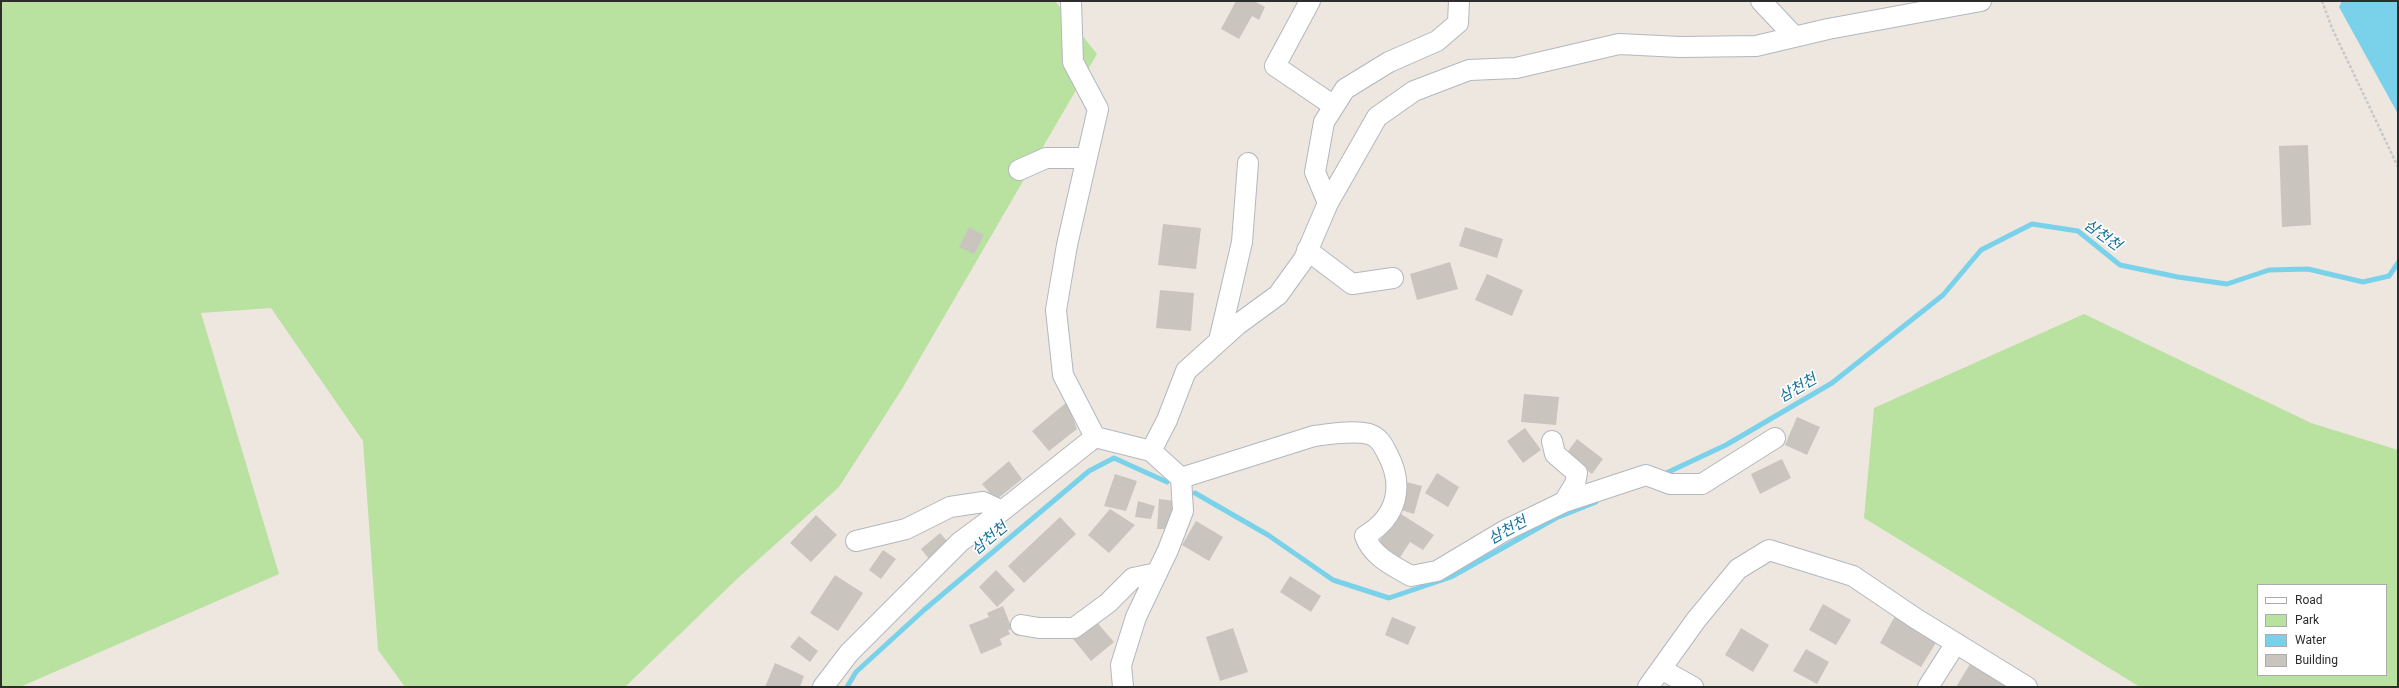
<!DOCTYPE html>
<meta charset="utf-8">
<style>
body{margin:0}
#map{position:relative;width:2399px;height:688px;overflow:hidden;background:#ede7e0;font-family:Roboto,sans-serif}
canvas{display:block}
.frame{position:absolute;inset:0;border:2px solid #2d2d2d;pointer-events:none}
.legend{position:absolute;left:2257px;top:584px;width:130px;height:92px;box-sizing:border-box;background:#fff;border:1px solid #ababab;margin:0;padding:5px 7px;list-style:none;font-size:12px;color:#2d2d2d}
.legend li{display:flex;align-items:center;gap:8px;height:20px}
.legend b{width:20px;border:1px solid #ababab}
</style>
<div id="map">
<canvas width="2399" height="688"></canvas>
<div class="frame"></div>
<ul class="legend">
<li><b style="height:5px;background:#fff"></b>Road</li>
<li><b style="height:11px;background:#b9e19f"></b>Park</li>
<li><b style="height:11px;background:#79d1ea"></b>Water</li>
<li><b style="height:11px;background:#c9c5be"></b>Building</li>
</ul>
</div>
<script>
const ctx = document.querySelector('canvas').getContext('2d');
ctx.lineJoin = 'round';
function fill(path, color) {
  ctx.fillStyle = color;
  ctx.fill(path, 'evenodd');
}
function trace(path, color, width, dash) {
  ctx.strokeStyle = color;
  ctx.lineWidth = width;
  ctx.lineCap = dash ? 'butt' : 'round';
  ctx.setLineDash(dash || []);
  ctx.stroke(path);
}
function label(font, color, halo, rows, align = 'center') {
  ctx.font = font + ' Roboto,"Noto Sans KR",sans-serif';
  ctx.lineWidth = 3.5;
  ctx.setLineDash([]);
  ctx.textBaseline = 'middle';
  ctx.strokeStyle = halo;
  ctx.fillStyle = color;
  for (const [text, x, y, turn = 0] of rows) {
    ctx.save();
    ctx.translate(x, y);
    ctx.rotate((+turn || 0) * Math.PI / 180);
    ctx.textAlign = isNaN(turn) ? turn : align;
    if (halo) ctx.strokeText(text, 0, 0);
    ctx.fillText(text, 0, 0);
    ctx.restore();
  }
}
const green = new Path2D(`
 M 1,1 L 1055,1 L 1097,54 L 902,389 L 839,487 L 738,578 L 625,687 L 405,687 L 378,650 L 363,441 L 271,308 L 201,313 L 279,574 L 20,687 L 1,687 Z
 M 2084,314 L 2311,423 L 2398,450 L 2398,687 L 2140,687 L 1864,518 L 1874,408 ZM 2258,585 L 2386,585 L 2386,675 L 2258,675 Z`);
const water = new Path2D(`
 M 2342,1 L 2398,1 L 2398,114 L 2339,7 Z`);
const stream = new Path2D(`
 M 1662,475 L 1726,445 L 1832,383 L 1943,295 L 1981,250 L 2032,224 L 2078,231 L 2120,265 L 2178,277 L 2227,284 L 2269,270 L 2308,269 L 2363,282 L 2389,276 L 2398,263
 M 1195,493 L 1268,535 L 1333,580 L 1389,598 L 1451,577 L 1556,518 L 1596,502
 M 847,687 L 856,672 L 924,610 L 1089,471 L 1114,458 L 1167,482`);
const building = new Path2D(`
 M 1236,1 L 1254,1 L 1265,7 L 1259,20 L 1252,16 L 1239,39 L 1221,29 Z
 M 2308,145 L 2311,225 L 2282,227 L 2279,146 Z
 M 1163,224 L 1201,228 L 1196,269 L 1158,265 Z
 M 969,227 L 984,235 L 974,254 L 959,247 Z
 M 1465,227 L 1503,239 L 1497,258 L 1459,246 Z
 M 1450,262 L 1458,289 L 1417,300 L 1410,274 Z
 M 1487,274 L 1523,290 L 1512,316 L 1475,300 Z
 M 1160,290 L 1194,293 L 1191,331 L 1156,328 Z
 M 1524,394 L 1559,397 L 1556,425 L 1521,422 Z
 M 1067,402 L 1077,429 L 1049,451 L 1032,431 Z
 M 1797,417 L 1820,427 L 1807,455 L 1785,445 Z
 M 1525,428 L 1541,450 L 1523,463 L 1507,441 Z
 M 1577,439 L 1603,459 L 1592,474 L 1566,454 Z
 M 1782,459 L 1791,478 L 1760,494 L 1751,474 Z
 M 1009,461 L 1022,479 L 996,500 L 982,484 Z
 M 1437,473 L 1459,487 L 1448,507 L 1425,493 Z
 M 1115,474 L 1137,481 L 1126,511 L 1104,506 Z
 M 1406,482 L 1422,486 L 1414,514 L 1398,509 Z
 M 1159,499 L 1175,501 L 1171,529 L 1157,529 Z
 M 1138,501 L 1155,506 L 1151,519 L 1135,517 Z
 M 1110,509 L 1135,525 L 1109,553 L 1088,535 Z
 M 1398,512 L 1434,535 L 1423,550 L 1410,542 L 1399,559 L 1377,545 Z
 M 816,515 L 837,535 L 811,562 L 790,543 Z
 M 1060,517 L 1076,534 L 1024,583 L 1008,566 Z
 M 1196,521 L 1223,537 L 1209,561 L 1182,545 Z
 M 940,533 L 948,542 L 929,559 L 921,549 Z
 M 883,550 L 896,559 L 881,579 L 869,570 Z
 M 996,570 L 1015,590 L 997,607 L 979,587 Z
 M 835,575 L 863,593 L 838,631 L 810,613 Z
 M 1290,576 L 1321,596 L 1311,612 L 1280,592 Z
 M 1823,604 L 1851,620 L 1836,645 L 1809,630 Z
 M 1003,606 L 1012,629 L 1008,630 L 1010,634 L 1000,639 L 1002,645 L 981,654 L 969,625 L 989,617 L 987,613 Z
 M 1895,616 L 1937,641 L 1921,667 L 1880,643 Z
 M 1392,617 L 1416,627 L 1408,645 L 1385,635 Z
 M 1095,620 L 1114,642 L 1091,661 L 1073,639 Z
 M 1233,628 L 1248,672 L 1220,681 L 1206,637 Z
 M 1741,628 L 1769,645 L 1753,672 L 1725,655 Z
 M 799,636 L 818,651 L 810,662 L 790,647 Z
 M 1806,649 L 1829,662 L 1817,684 L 1793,671 Z
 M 775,663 L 804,676 L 800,687 L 765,687 Z
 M 1970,664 L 2008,687 L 1956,687 Z`);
const path = new Path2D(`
 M 2322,1 L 2332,28 L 2398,167`);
const street = new Path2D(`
 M 1071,1 L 1073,62 L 1098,109 L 1067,245 L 1056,310 L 1063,375 L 1095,437
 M 1310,1 L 1275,66 L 1334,106
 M 1761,1 L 1795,37
 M 1019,170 L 1046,158 L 1086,158
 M 1328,203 L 1315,172 L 1324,122 L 1345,89 L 1389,62 L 1437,41 L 1458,23 L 1459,1
 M 1307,250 L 1352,284 L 1393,278
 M 1219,341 L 1242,242 L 1248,163
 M 1552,441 L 1555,454 L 1577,473 L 1575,484 L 1564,502
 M 1151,451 L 1167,420 L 1186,371 L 1237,325 L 1278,295 L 1304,259 L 1328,203 L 1377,117 L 1414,91 L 1469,70 L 1516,68 L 1619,44 L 1680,47 L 1756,46 L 1828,29 L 1981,1
 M 1181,478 L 1314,436 C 1331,434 1353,430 1369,434 C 1379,437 1383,445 1387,453 C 1405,486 1397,517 1365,536 C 1372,556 1393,566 1411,576 L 1437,571 L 1504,531 L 1564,502 L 1646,475 L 1670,484 L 1702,484 L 1775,438
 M 856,541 L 906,529 L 950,507 L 983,502 L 1002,511 L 1095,437 L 1151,451 L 1181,478 L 1183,511 L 1168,550 L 1136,617 L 1121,665 L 1123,687
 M 1021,625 L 1039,628 L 1074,628 L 1108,603 L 1133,578 L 1157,573
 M 1661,669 L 1693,687
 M 823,687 L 849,653 L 960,542 L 1002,511
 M 1648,687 L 1696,620 L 1738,569 L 1769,550 L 1853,576 L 1915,618 L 2027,687
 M 1928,687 L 1956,643`);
const waterNames = [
 ["삼천천",2102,236,36],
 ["삼천천",1798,389,-30],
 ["삼천천",1508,531,-29],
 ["삼천천",990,539,-40]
];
fill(green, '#b9e19f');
fill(water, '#79d1ea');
trace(stream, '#79d1ea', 5);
fill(building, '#c9c5be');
trace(street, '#b3b7bf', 22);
trace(path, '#c8c8c8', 2.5, [3, 2]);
trace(street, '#fff', 20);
label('italic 15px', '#14729a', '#fff', waterNames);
</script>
